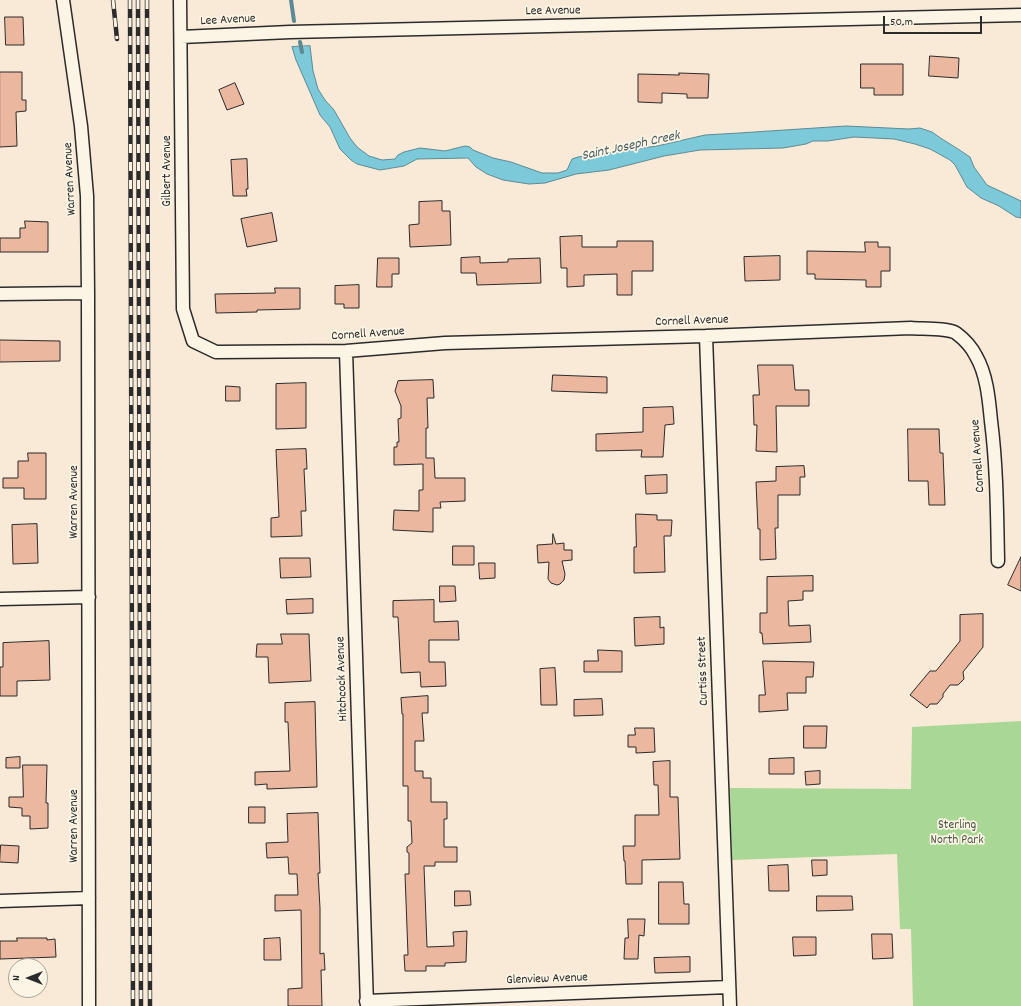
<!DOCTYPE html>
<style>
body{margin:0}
#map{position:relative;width:1021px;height:1006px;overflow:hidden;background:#f9e9d7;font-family:Dekko,sans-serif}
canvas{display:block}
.north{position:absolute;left:8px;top:958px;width:40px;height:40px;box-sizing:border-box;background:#fcf5e5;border:1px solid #a8a49b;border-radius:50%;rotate:270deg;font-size:11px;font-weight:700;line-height:16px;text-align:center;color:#2b2b2b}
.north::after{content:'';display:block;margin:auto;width:14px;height:18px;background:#2b2b2b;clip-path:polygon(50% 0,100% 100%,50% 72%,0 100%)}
.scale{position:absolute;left:883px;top:16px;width:99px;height:18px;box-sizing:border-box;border:2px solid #2b2b2b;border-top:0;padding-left:5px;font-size:12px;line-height:14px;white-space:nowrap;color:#2b2b2b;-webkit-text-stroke:3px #fcf5e5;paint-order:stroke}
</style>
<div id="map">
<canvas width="1021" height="1006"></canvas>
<div class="north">N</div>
<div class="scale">50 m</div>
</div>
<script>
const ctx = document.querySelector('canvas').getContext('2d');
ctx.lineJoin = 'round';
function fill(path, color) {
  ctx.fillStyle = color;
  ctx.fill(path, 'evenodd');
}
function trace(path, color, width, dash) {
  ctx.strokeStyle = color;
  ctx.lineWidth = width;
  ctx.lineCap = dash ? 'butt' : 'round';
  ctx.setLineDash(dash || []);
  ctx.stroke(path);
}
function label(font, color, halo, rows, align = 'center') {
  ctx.font = font + ' Dekko,sans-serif';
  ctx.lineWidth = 3.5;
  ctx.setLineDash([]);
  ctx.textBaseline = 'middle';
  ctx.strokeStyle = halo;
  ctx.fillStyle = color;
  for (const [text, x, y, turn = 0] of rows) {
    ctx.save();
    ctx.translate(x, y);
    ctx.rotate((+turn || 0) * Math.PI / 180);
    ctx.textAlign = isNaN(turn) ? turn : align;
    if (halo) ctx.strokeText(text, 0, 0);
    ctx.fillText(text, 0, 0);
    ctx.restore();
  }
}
const green = new Path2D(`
 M 1021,721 L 1021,1006 L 913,1006 L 911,929 L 900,929 L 897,854 L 732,860 L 730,788 L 911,789 L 912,727 Z`);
const water = new Path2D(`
 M 310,46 L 313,71 L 318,89 L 325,100 L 334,110 L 350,138 L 357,147 L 369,156 L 382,160 L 395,159 L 398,155 L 404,152 L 420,148 L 445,151 L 465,146 L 470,147 L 473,150 L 493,158 L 511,162 L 542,173 L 558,173 L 567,170 L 572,159 L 578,157 L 657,146 L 705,135 L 739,133 L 846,126 L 909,129 L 920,128 L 932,132 L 942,139 L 958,149 L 970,157 L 974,167 L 987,185 L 1021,201 L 1021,218 L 1016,217 L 999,206 L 981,198 L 967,187 L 955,165 L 950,160 L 930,149 L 915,144 L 894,139 L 854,137 L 828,141 L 813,141 L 806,144 L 783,148 L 700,150 L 664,156 L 609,170 L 576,174 L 545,183 L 529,184 L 503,180 L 487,174 L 476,167 L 468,158 L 417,159 L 404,166 L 380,170 L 357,164 L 351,160 L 340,149 L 330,127 L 320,115 L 296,60 L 292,47 Z`);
const stream = new Path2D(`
 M 291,0 L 294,21
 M 300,42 L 302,52`);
const building = new Path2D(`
 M 5,17 L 23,17 L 24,45 L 6,45 Z
 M 930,56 L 959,58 L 958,78 L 929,76 Z
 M 861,64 L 903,64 L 903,95 L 874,95 L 874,88 L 861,88 Z
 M 0,72 L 22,72 L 22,100 L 26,100 L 26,111 L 16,112 L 17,146 L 0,147 Z
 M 679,73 L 709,74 L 708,98 L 687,98 L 687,94 L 662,93 L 662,103 L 638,102 L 638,74 L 679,75 Z
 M 235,83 L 244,104 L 227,110 L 219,90 Z
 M 247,159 L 248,189 L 246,189 L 247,196 L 233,196 L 231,160 Z
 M 442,201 L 442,211 L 450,211 L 451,245 L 410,247 L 409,225 L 419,224 L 419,202 Z
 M 272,213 L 277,241 L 247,247 L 241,219 Z
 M 25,221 L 48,222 L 48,252 L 0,252 L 0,238 L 20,238 L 20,228 L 25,228 Z
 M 582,236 L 582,247 L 617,247 L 617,241 L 653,241 L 653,271 L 632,271 L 632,295 L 617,295 L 617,274 L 584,275 L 584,286 L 567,287 L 567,268 L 561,268 L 560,237 Z
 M 865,242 L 878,242 L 878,247 L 890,247 L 890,271 L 881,271 L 881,287 L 866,287 L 866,280 L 815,279 L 815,274 L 807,274 L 807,251 L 865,252 Z
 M 780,256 L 780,280 L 745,281 L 744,257 Z
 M 480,257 L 480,263 L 508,262 L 508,259 L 540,258 L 541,283 L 477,285 L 476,273 L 461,273 L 461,258 Z
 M 378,258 L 399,258 L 399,274 L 392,274 L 392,287 L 377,287 Z
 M 359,285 L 359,308 L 344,308 L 344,304 L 335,304 L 335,286 Z
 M 275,288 L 300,288 L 300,309 L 257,310 L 257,312 L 216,313 L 215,294 L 275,293 Z
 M 0,340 L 60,341 L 60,361 L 0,362 Z
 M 758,365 L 793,365 L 795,390 L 809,390 L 809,406 L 776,406 L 777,452 L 756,451 L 757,425 L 754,425 L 753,395 L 759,395 Z
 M 553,375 L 607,377 L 607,393 L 552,391 Z
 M 433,380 L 434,398 L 427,398 L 428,428 L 426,428 L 426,458 L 434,458 L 435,478 L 465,478 L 465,501 L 440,502 L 441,508 L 433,508 L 433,532 L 393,530 L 394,510 L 419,511 L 419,490 L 423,490 L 423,464 L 394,465 L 394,447 L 397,447 L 397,442 L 399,442 L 398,419 L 401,418 L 401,406 L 395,391 L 398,381 Z
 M 306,383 L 306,428 L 276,429 L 276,384 Z
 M 226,386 L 240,387 L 240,401 L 226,401 Z
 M 673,407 L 674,424 L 665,425 L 663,457 L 641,457 L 642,450 L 596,451 L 596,434 L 643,432 L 643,408 Z
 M 908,429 L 939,429 L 940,453 L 943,453 L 945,505 L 929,505 L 928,481 L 909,481 Z
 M 306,449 L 307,469 L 304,469 L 306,511 L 301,511 L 302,536 L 271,537 L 271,518 L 279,517 L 276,450 Z
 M 28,453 L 46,453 L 46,499 L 24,499 L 24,488 L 3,488 L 3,478 L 18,478 L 18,461 L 28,461 Z
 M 804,466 L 805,477 L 800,477 L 800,495 L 778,495 L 778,528 L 775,528 L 776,559 L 760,560 L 760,529 L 758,529 L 756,482 L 776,481 L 776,467 Z
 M 667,475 L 667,493 L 646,494 L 645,476 Z
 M 636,514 L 657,515 L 657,520 L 672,520 L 671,536 L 664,536 L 665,572 L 634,573 L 634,547 L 636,547 Z
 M 37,524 L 38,563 L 13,564 L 12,525 Z
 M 553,534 L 556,544 L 564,543 L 564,550 L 572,550 L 572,560 L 562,561 L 565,574 L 564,580 L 560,584 L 557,585 L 551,583 L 548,579 L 549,562 L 538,563 L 537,545 L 552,544 Z
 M 453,546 L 474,546 L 474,565 L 453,565 Z
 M 1021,557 L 1021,591 L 1008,585 Z
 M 280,558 L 310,558 L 311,577 L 281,578 Z
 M 479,563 L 495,563 L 495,578 L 480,579 Z
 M 813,576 L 813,591 L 803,591 L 803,600 L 788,601 L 789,626 L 810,625 L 811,642 L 763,644 L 762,633 L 760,633 L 760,613 L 767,613 L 767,577 Z
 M 440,586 L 455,586 L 456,601 L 440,602 Z
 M 313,599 L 313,613 L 287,614 L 286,600 Z
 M 434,600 L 434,622 L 458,621 L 459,640 L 429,640 L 429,662 L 445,662 L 446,686 L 421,687 L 420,672 L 401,673 L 398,617 L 393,617 L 393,601 Z
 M 983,614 L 983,647 L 963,672 L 964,679 L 958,685 L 950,685 L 943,694 L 943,697 L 937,704 L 930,704 L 927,708 L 910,695 L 930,671 L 936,671 L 960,641 L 960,615 Z
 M 660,617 L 660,628 L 664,627 L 664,644 L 635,646 L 634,618 Z
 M 281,634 L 309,634 L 311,681 L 269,683 L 268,657 L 256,657 L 257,644 L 282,644 Z
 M 49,641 L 50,680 L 17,681 L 17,696 L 0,696 L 0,667 L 3,667 L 3,643 Z
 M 598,650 L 622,651 L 622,672 L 584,672 L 584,661 L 598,661 Z
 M 763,661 L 814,662 L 813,677 L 806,677 L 806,693 L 787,693 L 788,710 L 759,712 L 759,695 L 765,695 Z
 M 555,668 L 557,705 L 541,705 L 540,669 Z
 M 428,696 L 428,713 L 422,713 L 424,741 L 415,741 L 415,771 L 423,771 L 423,778 L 431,778 L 431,802 L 447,802 L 447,819 L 444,819 L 444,847 L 457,847 L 457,862 L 435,862 L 435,866 L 424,866 L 427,947 L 454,946 L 453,932 L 467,931 L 466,962 L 445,963 L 445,966 L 426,966 L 426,971 L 405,971 L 404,955 L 408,955 L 405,874 L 409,874 L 409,853 L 407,852 L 407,847 L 412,843 L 411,821 L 408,821 L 408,786 L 403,786 L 403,714 L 402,714 L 401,698 Z
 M 602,699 L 603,715 L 574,716 L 574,700 Z
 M 315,702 L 317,787 L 267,789 L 267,784 L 255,785 L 255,772 L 290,771 L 288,722 L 285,722 L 285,703 Z
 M 804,726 L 827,726 L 826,748 L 804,748 Z
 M 635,728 L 654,728 L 655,752 L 636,753 L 636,747 L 628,747 L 628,735 L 635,735 Z
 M 20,757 L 20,768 L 6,768 L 6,758 Z
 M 794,758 L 794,774 L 769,774 L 769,759 Z
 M 670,761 L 670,797 L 678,797 L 680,859 L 642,860 L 642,884 L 626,884 L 625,861 L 624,861 L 623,846 L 635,846 L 635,815 L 659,815 L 658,785 L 654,785 L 653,762 Z
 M 23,765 L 47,765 L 46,803 L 48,803 L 48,828 L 30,829 L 30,816 L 22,816 L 22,808 L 9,807 L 9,797 L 23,797 Z
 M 820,771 L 820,784 L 806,785 L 805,772 Z
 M 249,807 L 265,807 L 265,823 L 249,823 Z
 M 318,813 L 320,873 L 318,873 L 320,908 L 320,954 L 324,953 L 325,970 L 321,970 L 322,1006 L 288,1006 L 288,989 L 302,988 L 301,910 L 275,911 L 275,895 L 298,895 L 297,874 L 289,874 L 288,857 L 267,858 L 266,843 L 288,842 L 287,814 Z
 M 1,845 L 19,846 L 18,863 L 0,862 Z
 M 812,860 L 827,860 L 827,875 L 813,876 Z
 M 788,865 L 789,891 L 769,891 L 768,866 Z
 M 659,882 L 683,882 L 684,904 L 689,904 L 689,924 L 659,924 Z
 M 455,891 L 470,891 L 471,905 L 455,906 Z
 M 817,896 L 852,896 L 853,910 L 817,911 Z
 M 628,919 L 645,919 L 644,936 L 639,935 L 638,959 L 624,959 L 625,938 L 628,938 Z
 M 872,934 L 892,934 L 893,958 L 873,959 Z
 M 793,937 L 816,937 L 816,955 L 794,956 Z
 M 17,938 L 47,938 L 47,940 L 55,939 L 56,957 L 0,959 L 0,941 L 17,941 Z
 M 280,938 L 281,960 L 264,960 L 264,939 Z
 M 690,957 L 690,972 L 655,973 L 654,958 Z`);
const minor = new Path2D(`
 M 63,0 L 81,126 L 87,196 L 88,293 L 89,1006
 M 180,0 L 183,309 L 193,341 L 216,352 L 346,351 L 445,343 L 706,336 L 911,328 C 921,329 948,328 956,333 C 964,339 972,348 976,356 C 987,375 989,400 991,421 C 997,468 997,514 998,561
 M 181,37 L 290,32 L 1021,15
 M 0,294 L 88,293
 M 706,336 L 730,1006
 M 346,351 L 356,656 L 367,1006
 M 0,599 L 89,597
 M 0,901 L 89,898
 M 366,1001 L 729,987`);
const rail = new Path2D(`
 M 113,0 L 117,39
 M 130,0 L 133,1006
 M 138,0 L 141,1006
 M 147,0 L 150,1006`);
const streetNames = [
 ["Lee Avenue",553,12,-1],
 ["Lee Avenue",228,21,-3],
 ["Gilbert Avenue",168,171,-90],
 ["Warren Avenue",71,179,-93],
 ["Cornell Avenue",692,322,-2],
 ["Cornell Avenue",368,335,-4],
 ["Cornell Avenue",979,456,-94],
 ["Warren Avenue",75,502,-90],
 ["Curtiss Street",704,671,-92],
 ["Hitchcock Avenue",343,679,-92],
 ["Warren Avenue",75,826,-90],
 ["Glenview Avenue",547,980,-2]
];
const parkNames = [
 ["Sterling",957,826],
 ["North Park",957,841]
];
const waterNames = [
 ["Saint Joseph Creek",631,147,-12]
];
fill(green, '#a9d796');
fill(water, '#7cc9da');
trace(water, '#5c8a94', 1);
trace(stream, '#5c8a94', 4);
fill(building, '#ebb79e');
trace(building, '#2b2b2b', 1);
trace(minor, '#2b2b2b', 15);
trace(minor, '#fcf5e5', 12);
trace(rail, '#2b2b2b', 4.5);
trace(rail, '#fcf5e5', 3, [9]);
label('13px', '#2b2b2b', '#fcf5e5', streetNames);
label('13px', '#4a5646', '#fcf5e5', parkNames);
label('italic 14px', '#435a60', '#fcf5e5', waterNames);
</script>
